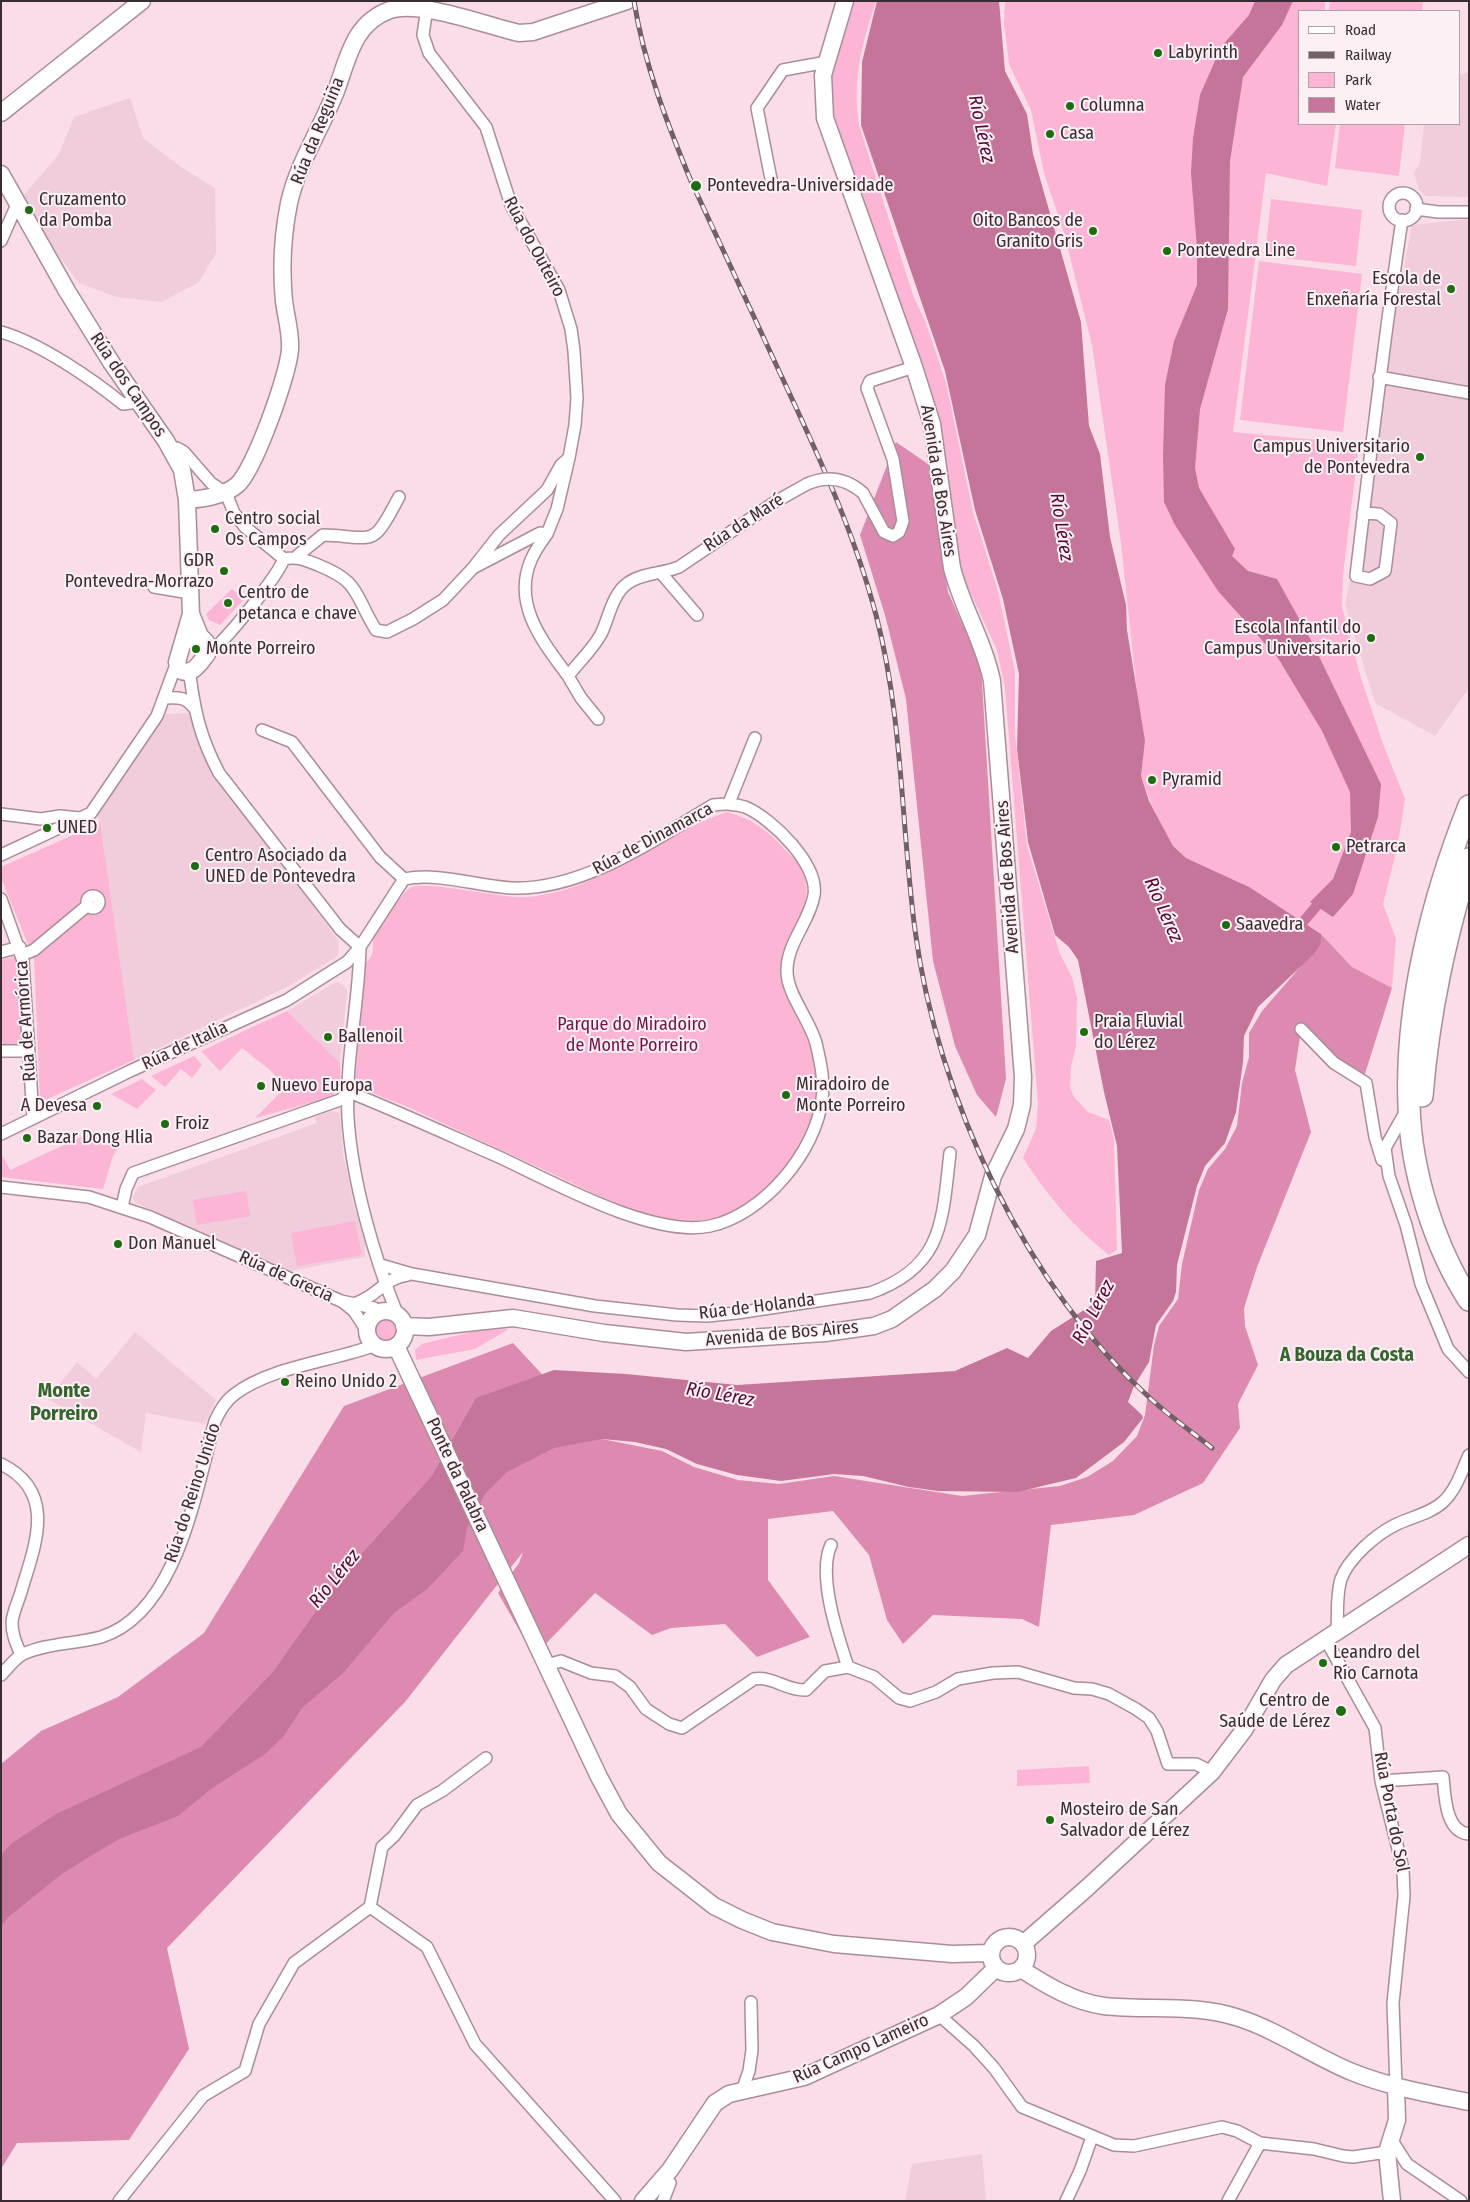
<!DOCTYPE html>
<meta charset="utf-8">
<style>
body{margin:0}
#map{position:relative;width:1470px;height:2202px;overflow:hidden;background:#fbdde9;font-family:"Fira Sans Condensed",sans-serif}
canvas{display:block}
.frame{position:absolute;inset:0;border:2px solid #382d32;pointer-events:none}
.legend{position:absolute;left:1298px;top:10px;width:162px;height:115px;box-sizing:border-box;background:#fcf0f5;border:1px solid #aea2a7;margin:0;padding:6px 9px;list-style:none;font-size:15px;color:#382d32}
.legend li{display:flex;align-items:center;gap:10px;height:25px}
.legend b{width:25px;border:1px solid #aea2a7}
</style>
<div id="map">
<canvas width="1470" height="2202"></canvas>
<div class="frame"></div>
<ul class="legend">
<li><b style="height:6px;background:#fff"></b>Road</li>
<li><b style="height:6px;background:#716067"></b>Railway</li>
<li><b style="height:14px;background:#fcb5d4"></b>Park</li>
<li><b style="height:14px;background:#c5759a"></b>Water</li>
</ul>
</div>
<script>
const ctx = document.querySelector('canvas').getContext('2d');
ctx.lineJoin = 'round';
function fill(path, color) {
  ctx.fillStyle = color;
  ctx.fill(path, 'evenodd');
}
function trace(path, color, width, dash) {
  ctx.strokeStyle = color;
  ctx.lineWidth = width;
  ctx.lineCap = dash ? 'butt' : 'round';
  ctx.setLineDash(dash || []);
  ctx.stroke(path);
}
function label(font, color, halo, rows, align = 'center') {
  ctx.font = font + ' "Fira Sans Condensed",sans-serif';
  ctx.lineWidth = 4;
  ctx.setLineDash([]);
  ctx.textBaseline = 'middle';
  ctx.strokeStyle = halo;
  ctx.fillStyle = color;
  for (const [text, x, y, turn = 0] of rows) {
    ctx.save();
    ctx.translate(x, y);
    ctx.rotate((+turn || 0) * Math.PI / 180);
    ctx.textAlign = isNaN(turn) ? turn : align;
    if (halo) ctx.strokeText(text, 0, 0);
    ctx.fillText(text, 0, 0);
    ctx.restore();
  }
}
const built = new Path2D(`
 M 1469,72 L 1469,197 L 1426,196 L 1419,190 L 1414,173 L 1420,163 L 1424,124 L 1459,124 L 1459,75 Z
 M 130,98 L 143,138 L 181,167 L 215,188 L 216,253 L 199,282 L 162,302 L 116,297 L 79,283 L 18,202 L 59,154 L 74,117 Z
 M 1469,219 L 1469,688 L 1435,736 L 1375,703 L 1345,605 L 1363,513 L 1379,400 L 1412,225 Z
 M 189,713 L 202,753 L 339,942 L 338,956 L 285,988 L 134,1060 L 98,815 L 166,714 Z
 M 336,982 L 343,985 L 347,991 L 340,1063 L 287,1011 Z
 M 331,1111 L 340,1113 L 343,1154 L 355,1210 L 365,1238 L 365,1257 L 290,1271 L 136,1203 L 132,1198 L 138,1187 L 317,1123 L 315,1117 Z
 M 135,1332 L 216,1400 L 205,1424 L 146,1413 L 141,1452 L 48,1399 L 77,1362 L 96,1379 Z
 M 982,2154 L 986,2201 L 905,2201 L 912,2164 Z`);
const green = new Path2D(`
 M 855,1 L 876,1 C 862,43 852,81 859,125 L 913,295 L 926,323 L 946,383 L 973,512 L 998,591 L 1015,672 L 1015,734 L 1027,846 L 1060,954 L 1072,977 L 1077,998 L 1076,1046 L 1071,1067 L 1070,1088 L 1074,1097 L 1088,1112 L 1109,1120 L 1114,1140 L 1117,1250 L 1109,1255 C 1074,1228 1047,1195 1023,1158 L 1036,1129 L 1038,1104 L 1005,688 L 997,650 L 965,581 L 959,562 L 936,424 L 833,117 L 830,79 Z
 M 1005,1 L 1325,1 L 1325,11 L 1299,11 L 1299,124 L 1336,124 L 1327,186 L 1266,173 L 1233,432 L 1359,444 L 1343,575 L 1342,607 L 1361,678 L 1383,744 L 1405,799 L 1398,844 L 1383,904 L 1396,939 L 1392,988 L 1352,967 L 1321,934 L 1303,922 L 1242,884 L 1186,858 L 1173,847 L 1151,804 L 1141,776 L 1145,741 L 1140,720 L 1121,543 L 1092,345 L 1064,233 L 1044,173 L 1031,110 L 1009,64 L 1004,22 Z
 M 1330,1 L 1423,1 L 1422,11 L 1329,11 Z
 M 1340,124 L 1405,124 L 1399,176 L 1335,168 Z
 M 1271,199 L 1362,210 L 1356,266 L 1265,256 Z
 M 1259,261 L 1362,274 L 1343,432 L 1240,420 Z
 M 232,589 L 244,599 L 220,625 L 209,620 L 206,614 Z
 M 727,812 C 754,819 771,833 789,854 C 793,858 798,862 801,867 C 821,906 780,940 782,978 C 783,988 790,999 794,1007 C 807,1035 821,1066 818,1097 C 816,1126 798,1156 779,1177 C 701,1261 622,1205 538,1167 C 495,1147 451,1127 408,1107 C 391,1100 368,1093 355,1082 L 365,963 C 378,954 370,943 375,932 C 379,925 404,891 410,888 C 423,879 503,899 527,897 C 602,891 658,835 727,812 Z
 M 100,823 L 134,1060 L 45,1100 L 40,1098 L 34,959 L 1,878 L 1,867 Z
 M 14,957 L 18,962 L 22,1045 L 17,1047 L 1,1045 L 1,960 Z
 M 287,1011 L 340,1063 L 341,1085 L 332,1097 L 255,1118 L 286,1087 L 271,1071 L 242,1048 L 220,1071 L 201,1051 Z
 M 194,1056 L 202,1065 L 192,1078 L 181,1069 L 165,1087 L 151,1076 Z
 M 142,1079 L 156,1090 L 137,1109 L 111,1094 Z
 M 94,1131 L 117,1150 L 113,1156 L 103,1189 L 1,1177 L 1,1153 L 10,1170 Z
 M 246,1191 L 250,1216 L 197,1225 L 193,1200 Z
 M 355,1221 L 362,1255 L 297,1266 L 291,1233 Z
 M374 1330a12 12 0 1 1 24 0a12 12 0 1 1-24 0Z
 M 509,1329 L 475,1349 L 416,1360 L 415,1350 L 422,1344 L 479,1330 Z
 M 1089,1766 L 1090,1783 L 1017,1786 L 1017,1770 Z`);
const forest = new Path2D(`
 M 896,442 L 928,464 L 948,592 L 981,666 L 1006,1079 L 996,1117 L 977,1095 L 955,1046 L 933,961 L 906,699 L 885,615 L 860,535 Z
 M 1321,934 L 1352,967 L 1392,988 L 1363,1080 L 1301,1030 L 1295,1070 L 1311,1132 L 1257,1267 L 1244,1308 L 1245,1326 L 1258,1365 L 1238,1404 L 1240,1428 L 1203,1483 L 1134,1515 L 1051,1525 L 1039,1627 L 1022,1619 L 933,1615 L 903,1644 L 887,1620 L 869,1555 L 833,1511 L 768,1519 L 768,1580 L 810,1637 L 757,1657 L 725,1624 L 671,1628 L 652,1635 L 595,1593 L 534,1656 L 498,1593 L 519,1563 L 523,1552 L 405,1702 L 167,1948 L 189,2049 L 129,2140 L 17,2143 L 1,2169 L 1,1764 L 41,1731 L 118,1697 L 204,1633 L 344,1406 L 513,1343 L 602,1439 L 662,1451 L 694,1467 L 738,1480 L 779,1484 L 834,1476 L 962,1496 L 1060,1486 L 1087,1477 L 1113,1461 L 1137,1436 L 1145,1415 L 1154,1345 L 1159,1326 L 1178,1299 L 1182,1264 L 1199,1190 L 1208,1169 L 1225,1149 L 1237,1126 L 1242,1083 L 1249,1057 L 1249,1033 L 1262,1011 L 1321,943 Z`);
const water = new Path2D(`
 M 877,1 L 999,1 L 1005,71 L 1027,114 L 1033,154 L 1081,322 L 1089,426 L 1100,454 L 1110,537 L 1126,605 L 1127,630 L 1145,741 L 1141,776 L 1149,801 L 1173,846 L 1186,858 L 1249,887 L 1321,934 L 1321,943 L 1314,954 L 1258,1007 L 1244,1036 L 1243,1062 L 1236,1112 L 1225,1143 L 1205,1166 L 1197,1186 L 1177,1265 L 1176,1292 L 1173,1301 L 1156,1325 L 1149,1362 L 1134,1386 L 1128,1402 L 1142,1415 L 1143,1418 L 1124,1442 L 1076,1478 L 1017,1492 L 938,1491 L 909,1487 L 863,1476 L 834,1474 L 781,1481 L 737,1475 L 697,1464 L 666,1449 L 635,1442 L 602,1439 L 554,1448 L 507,1472 L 485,1494 L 467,1528 L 463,1551 L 427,1589 L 394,1613 L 343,1673 L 302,1708 L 283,1737 L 265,1754 L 211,1789 L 178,1816 L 119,1839 L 63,1873 L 7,1918 L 1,1927 L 1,1855 L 12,1843 L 56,1814 L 201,1747 L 273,1672 L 339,1579 L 432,1476 L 476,1398 L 554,1370 L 626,1374 L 737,1385 L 955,1371 L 1007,1348 L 1028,1358 L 1051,1331 L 1095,1303 L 1096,1261 L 1122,1253 L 1117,1146 L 1104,1092 L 1078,960 L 1069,947 L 1055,935 L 1028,842 L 1017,749 L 1019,674 L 1003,599 L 975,510 L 945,371 L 861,125 L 862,62 Z
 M 1255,1 L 1293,1 L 1282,25 L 1243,77 L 1230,161 L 1228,309 L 1200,409 L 1195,468 L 1199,488 L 1235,549 L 1232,556 L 1248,571 L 1277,579 L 1312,642 L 1381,784 L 1378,817 L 1353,894 L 1333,917 L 1310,902 L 1333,879 L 1351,832 L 1350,792 L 1322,731 L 1278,658 L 1218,591 L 1175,525 L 1164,502 L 1163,455 L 1165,385 L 1174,341 L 1197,285 L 1197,248 L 1191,173 L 1193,138 L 1200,95 L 1221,47 L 1249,15 Z`);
const canal = new Path2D(`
 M 1290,928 L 1303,922 L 1325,896`);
const street = new Path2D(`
 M 428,1 L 423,35 L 429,53 L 486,127 L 511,205 L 559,290 L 571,329 L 574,351 L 577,398 L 575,425 L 569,458 L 561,465 L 547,490 L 499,535 L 473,568
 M 771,179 L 757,108 L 783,70 L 827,62
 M1389 207a14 14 0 1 1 28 0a14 14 0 1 1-28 0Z
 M 1416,209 L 1438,212 L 1469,212
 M 1,241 L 18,202
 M 1,332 C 40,343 92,379 123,404 L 138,402
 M 1379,377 L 1469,393
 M 172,451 L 177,448 L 184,452 L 211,483 L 226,493 L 234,513 L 245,527 L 284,559 C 276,578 224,644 207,654
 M 863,493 L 884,532 L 893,536 L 899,532 L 903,521 L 893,459 L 867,388 L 870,381 L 914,367
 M 1363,513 L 1379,514 L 1391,523 L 1385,571 L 1370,579 L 1356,576 C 1370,457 1384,338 1402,220
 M 547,534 C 541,542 535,551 531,560 C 512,605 543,642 568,676 C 579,662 593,649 601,634 C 609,618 612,594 628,583 C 642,573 662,574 679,567 L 775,502 L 807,484
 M 297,556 L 323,535 C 377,537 371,549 399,497
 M 284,559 C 298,556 305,560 318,565 C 361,582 354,595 376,630 L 387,632 L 413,619 L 443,600 L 473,568 L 540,533 L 547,534 L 557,509 L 569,458
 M 661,573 L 697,615
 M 154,587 L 190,593
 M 192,671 L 190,676 C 195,714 201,739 219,773 L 340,929 L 360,947 C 359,1004 345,1060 348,1118 C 352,1181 374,1257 398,1316
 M 568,676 L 581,698 L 598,719
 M 165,698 C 179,697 186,697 195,709
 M 262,730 L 292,742 L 380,857 L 404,879
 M 729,803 L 755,738
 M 1,814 L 41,819 L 60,816 L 80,818
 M 1,855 L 91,813 L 157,716 L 177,662
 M87 902a6 6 0 1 1 12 0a6 6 0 1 1-12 0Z
 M 1,899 L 23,961 L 33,1117
 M 1,952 L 20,947
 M 22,955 L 34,950 L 88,905
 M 1301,1029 L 1334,1063 L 1366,1083 L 1375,1137 L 1382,1160
 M 1,1051 L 29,1051
 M 1406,1111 L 1385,1148 L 1389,1176 L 1406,1225 L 1421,1284 L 1448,1349 L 1469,1372
 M 1,1134 L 130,1071 L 287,1000 L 331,972 L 347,962 L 360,947 L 404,879 C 439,872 476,886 511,888 C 582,891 654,840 713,805 C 724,804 734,803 745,807 C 772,818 819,865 814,895 C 810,921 787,943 787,970 C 786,993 810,1020 816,1043 C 820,1060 825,1082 822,1099 C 816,1152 763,1215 710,1226 C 652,1238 553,1182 499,1157 C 449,1135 399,1112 349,1092
 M 1,1187 L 89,1197 L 150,1217 L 341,1301 L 374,1308 L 379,1312
 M 122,1207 L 126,1189 L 133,1173 L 340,1100 L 349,1092
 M 381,1265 L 412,1274 L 595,1306 L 677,1315 L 707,1316 L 737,1313 L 870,1293 C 944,1267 942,1221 950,1153
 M 343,1302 L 354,1311 L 367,1331
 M 356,1303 C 376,1297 386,1277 408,1275
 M 1,1464 C 58,1492 35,1545 21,1592 C 18,1602 13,1612 12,1622 C 12,1635 16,1643 21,1655
 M 831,1545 C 817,1575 838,1637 848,1667
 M 1337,1632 C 1338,1615 1336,1595 1341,1579 C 1349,1558 1375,1535 1395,1525 C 1411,1517 1430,1514 1443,1502 C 1456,1490 1462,1471 1469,1455
 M 1326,1640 L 1375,1728 L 1381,1781 L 1403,1869 L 1404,1896 L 1393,2003 L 1396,2086
 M 547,1665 L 561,1661 L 591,1673 L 615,1676 L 630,1687 L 646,1709 L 669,1724 L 682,1728 L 754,1679 C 773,1676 787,1691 806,1690 L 825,1671 L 848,1667 L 874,1677 L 899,1698 L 910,1701 L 936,1692 L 958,1679 L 993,1673 L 1018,1672 L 1074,1688 L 1092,1689 L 1109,1694 L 1136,1709 L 1149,1718 L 1157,1731 L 1168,1764 L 1196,1764 L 1212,1772
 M 1,1675 C 7,1669 15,1658 23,1654 C 47,1643 76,1644 101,1637 C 178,1613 196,1489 215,1421 C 220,1411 225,1401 235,1394 C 270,1367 333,1361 376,1345
 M 1381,1781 L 1443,1777 C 1445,1795 1445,1832 1469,1834
 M 370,1907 L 427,1947 L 475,2044 L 615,2201
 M 939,2015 L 974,2046 L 994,2068 L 1022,2107 L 1114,2145 L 1134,2146 L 1222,2127 L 1237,2131 L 1260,2143 L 1314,2149 L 1343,2156 L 1353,2157 L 1387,2152
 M 742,2091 L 749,2071 L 752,2050 L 751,2002
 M 1391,2139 L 1407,2164 L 1461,2201
 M 119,2201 L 203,2096 L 245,2071 L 259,2024 L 294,1963 L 370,1907 L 382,1847 L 394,1836 L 417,1805 L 442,1791 L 486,1758
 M 663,2201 L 670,2183 L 664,2178
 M 1066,2201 L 1080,2171 L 1092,2137
 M 1228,2201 L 1260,2143`);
const secondary = new Path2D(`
 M 1,113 L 142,1
 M 1,174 L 67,291 L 111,362 L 166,441 L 182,470 L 187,500 L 191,614 L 200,636
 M 187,500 C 203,499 224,496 237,485 C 254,471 289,373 290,349 C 291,333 286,317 284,301 C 281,270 283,233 289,203 C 298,163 321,129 336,91 C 348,59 353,23 390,10 C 420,0 487,26 519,33 L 533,32 L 627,1
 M 184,642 L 192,637 L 200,636 L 206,642 L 207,654 C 200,663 192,677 179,670 L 177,662 L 191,614
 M367 1330a19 19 0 1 1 38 0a19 19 0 1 1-38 0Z
 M 404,1326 L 429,1327 L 513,1318 L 604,1333 L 686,1342 L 825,1333 L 874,1326 L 892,1319 L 935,1289 L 953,1271 L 977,1235 L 993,1176 L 1016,1129 L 1022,1105 L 1023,1077 L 992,681 C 984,642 962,607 952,568 L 932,424 L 914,367 L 825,118 L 823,75 L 845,1
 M 396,1346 L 599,1777 L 619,1814 L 659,1863 L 714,1906 L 742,1920 L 772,1932 L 834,1944 L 952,1954 L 991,1953
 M991 1955a18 18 0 1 1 36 0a18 18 0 1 1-36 0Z
 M 1023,1944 L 1088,1887 L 1212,1772 L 1244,1730 L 1273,1680 L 1286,1665 L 1469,1545
 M 1021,1969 C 1046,1985 1074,2002 1104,2006 C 1149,2011 1194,2003 1239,2018 C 1279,2031 1313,2056 1352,2072 C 1389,2087 1430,2094 1469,2102
 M 643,2201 L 670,2170 L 715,2103 L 729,2094 L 804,2077 L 939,2015 L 966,1997 L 996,1968
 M 1392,2201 L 1387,2152 L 1397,2120 L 1396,2086`);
const highway = new Path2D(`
 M 1469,806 C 1432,899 1405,1006 1409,1106 C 1411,1171 1434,1246 1469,1300
 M 1422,1096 C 1429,1011 1445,940 1469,859`);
const rail = new Path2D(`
 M 634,1 C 644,64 667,123 691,181 C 723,249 754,318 786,386 C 821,461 855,535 876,615 C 903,718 901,825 915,930 C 937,1097 1025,1286 1152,1400 C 1171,1417 1192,1432 1212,1448`);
const streetBridge = new Path2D(`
 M 807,484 C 828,475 846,478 863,493`);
const markers = [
 [1158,53,5,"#1f6d12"],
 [1070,106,5,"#1f6d12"],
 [1050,134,5,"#1f6d12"],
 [696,186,6,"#1f6d12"],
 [29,210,5,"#1f6d12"],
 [1093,231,5,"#1f6d12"],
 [1167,251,5,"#1f6d12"],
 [1451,289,5,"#1f6d12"],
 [1420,457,5,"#1f6d12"],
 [215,529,5,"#1f6d12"],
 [224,571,5,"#1f6d12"],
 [228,603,5,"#1f6d12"],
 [1371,638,5,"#1f6d12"],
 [196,649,5,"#1f6d12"],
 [1152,780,5,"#1f6d12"],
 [47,828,5,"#1f6d12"],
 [1336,847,5,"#1f6d12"],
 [195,866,5,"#1f6d12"],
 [1226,925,5,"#1f6d12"],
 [1084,1032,5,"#1f6d12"],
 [328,1037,5,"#1f6d12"],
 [261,1086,5,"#1f6d12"],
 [786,1095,5,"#1f6d12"],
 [97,1106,5,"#1f6d12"],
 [165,1124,5,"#1f6d12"],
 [27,1138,5,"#1f6d12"],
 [118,1244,5,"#1f6d12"],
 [285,1382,5,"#1f6d12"],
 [1323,1663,5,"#1f6d12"],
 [1341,1711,6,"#1f6d12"],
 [1050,1820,5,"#1f6d12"]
];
const poiNames = [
 ["Labyrinth",1168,53],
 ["Columna",1080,106],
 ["Casa",1060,134],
 ["Pontevedra-Universidade",707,186],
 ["Cruzamento",39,200],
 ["da Pomba",39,221],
 ["Oito Bancos de",1083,221,"right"],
 ["Granito Gris",1083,242,"right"],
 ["Pontevedra Line",1177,251],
 ["Escola de",1441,279,"right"],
 ["Enxeñaría Forestal",1441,300,"right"],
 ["Campus Universitario",1410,447,"right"],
 ["de Pontevedra",1410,468,"right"],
 ["Centro social",225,519],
 ["Os Campos",225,540],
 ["GDR",214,561,"right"],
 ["Pontevedra-Morrazo",214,582,"right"],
 ["Centro de",238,593],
 ["petanca e chave",238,614],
 ["Escola Infantil do",1361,628,"right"],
 ["Campus Universitario",1361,649,"right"],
 ["Monte Porreiro",206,649],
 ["Pyramid",1162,780],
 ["UNED",57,828],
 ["Petrarca",1346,847],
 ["Centro Asociado da",205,856],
 ["UNED de Pontevedra",205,877],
 ["Saavedra",1236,925],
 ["Praia Fluvial",1094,1022],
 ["do Lérez",1094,1043],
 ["Ballenoil",338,1037],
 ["Miradoiro de",796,1085],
 ["Monte Porreiro",796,1106],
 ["Nuevo Europa",271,1086],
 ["A Devesa",87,1106,"right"],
 ["Froiz",175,1124],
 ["Bazar Dong Hlia",37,1138],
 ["Don Manuel",128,1244],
 ["Reino Unido 2",295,1382],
 ["Leandro del",1333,1653],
 ["Río Carnota",1333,1674],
 ["Centro de",1330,1701,"right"],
 ["Saúde de Lérez",1330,1722,"right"],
 ["Mosteiro de San",1060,1810],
 ["Salvador de Lérez",1060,1831]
];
const streetNames = [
 ["Rúa da Reguiña",318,131,-68],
 ["Rúa do Outeiro",534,247,62],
 ["Rúa dos Campos",128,385,56],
 ["Avenida de Bos Aires",938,481,81],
 ["Rúa da Maré",744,523,-33],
 ["Rúa de Dinamarca",653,839,-28],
 ["Avenida de Bos Aires",1008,877,-94],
 ["Rúa de Armórica",26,1021,-94],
 ["Rúa de Italia",185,1046,-25],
 ["Rúa de Grecia",286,1277,24],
 ["Rúa de Holanda",757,1307,-7],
 ["Avenida de Bos Aires",782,1334,-5],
 ["Ponte da Palabra",457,1475,65],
 ["Rúa do Reino Unido",193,1493,-72],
 ["Rúa Porta do Sol",1391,1812,79],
 ["Rúa Campo Lameiro",861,2049,-24]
];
const parkNames = [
 ["Parque do Miradoiro",632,1025],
 ["de Monte Porreiro",632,1046]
];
const waterNames = [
 ["Río Lérez",981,129,78],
 ["Río Lérez",1061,527,81],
 ["Río Lérez",1163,910,66],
 ["Río Lérez",1094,1312,-62],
 ["Río Lérez",720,1395,10],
 ["Río Lérez",335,1579,-51]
];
const neighbourhoodNames = [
 ["A Bouza da Costa",1347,1356]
];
const quarterNames = [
 ["Monte",64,1391],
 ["Porreiro",64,1414]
];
fill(built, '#f1ccdc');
fill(green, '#fcb5d4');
fill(forest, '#dc8ab0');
fill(water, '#c5759a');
trace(canal, '#c5759a', 10);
trace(street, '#a98d99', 14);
trace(secondary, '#a98d99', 19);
trace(highway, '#a98d99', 24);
trace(street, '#fff', 11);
trace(secondary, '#fff', 16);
trace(highway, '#fff', 21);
trace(rail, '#716067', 5);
trace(rail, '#fcf0f5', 3, [9]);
trace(streetBridge, '#a98d99', 14, []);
trace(streetBridge, '#fff', 11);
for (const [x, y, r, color] of markers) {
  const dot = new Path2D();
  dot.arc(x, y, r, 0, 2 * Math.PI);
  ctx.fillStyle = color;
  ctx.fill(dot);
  trace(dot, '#fcf0f5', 2);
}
label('18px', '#382d32', '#fcf0f5', poiNames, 'left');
label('18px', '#382d32', '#fcf0f5', streetNames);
label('18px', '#73124a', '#fcf0f5', parkNames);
label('italic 19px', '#530a35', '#fcf0f5', waterNames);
label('bold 19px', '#35652d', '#fcf0f5', neighbourhoodNames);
label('bold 20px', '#35652d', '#fcf0f5', quarterNames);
</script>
